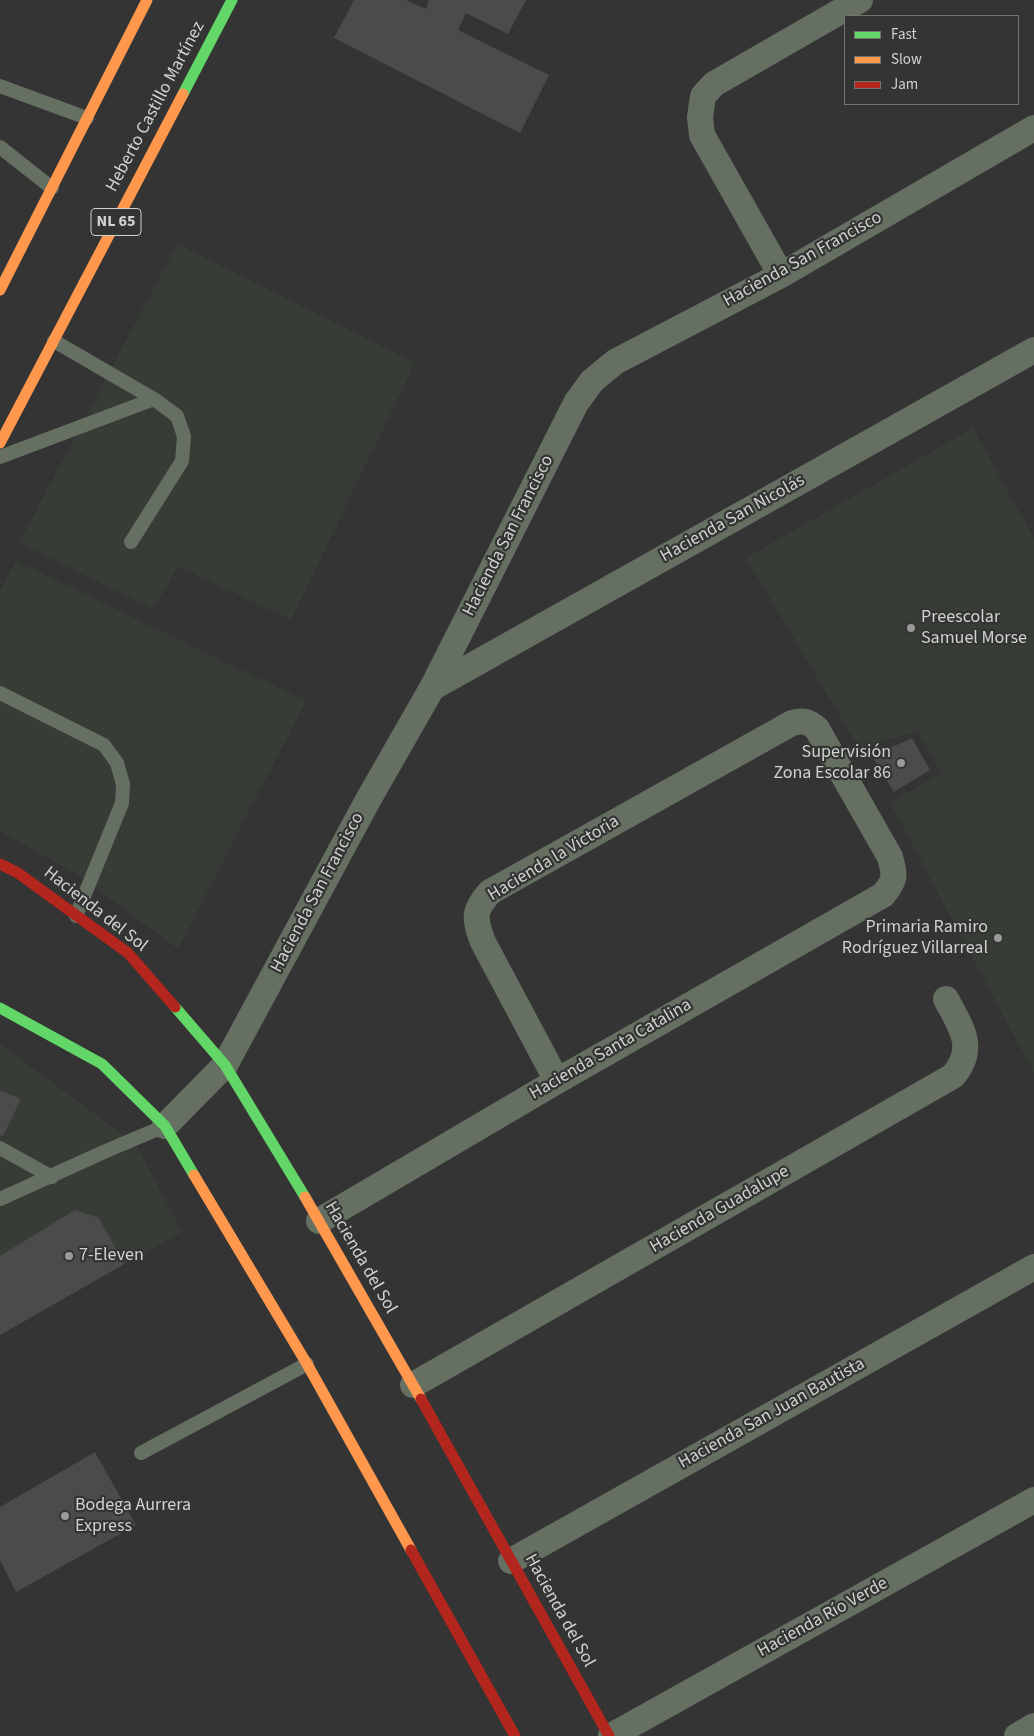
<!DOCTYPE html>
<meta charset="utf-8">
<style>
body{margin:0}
#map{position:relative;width:1034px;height:1736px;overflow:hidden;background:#343434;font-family:"Source Sans 3",sans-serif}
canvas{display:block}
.legend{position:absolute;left:844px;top:15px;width:175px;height:90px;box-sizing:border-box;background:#333533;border:1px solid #727472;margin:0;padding:6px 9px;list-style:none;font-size:15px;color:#d1d2d0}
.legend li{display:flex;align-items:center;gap:10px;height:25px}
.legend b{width:25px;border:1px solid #727472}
</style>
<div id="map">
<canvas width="1034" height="1736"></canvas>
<ul class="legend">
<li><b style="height:6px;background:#63d668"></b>Fast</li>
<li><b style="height:6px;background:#ff974d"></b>Slow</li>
<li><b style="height:6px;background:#b3261e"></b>Jam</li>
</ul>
</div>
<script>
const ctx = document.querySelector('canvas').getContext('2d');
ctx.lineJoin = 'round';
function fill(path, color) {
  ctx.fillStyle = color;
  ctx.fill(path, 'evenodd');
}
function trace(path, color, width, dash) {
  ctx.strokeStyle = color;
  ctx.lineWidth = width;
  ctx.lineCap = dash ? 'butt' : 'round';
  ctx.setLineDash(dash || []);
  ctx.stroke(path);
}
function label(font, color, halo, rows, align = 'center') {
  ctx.font = font + ' "Source Sans 3",sans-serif';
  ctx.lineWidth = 4.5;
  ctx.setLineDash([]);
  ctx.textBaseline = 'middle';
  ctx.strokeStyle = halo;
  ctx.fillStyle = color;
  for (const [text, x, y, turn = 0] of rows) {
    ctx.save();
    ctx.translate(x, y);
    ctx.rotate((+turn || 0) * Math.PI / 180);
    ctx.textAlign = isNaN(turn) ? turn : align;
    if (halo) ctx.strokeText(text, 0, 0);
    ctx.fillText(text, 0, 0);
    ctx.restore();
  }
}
const built = new Path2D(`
 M 177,244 L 415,363 L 291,620 L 178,566 L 154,609 L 19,543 Z
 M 973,428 L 1034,538 L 1034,1073 L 890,803 L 941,773 L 918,732 L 990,711 L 859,748 L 746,558 Z
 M 16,561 L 306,701 L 178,949 L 80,876 L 0,831 L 0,591 Z
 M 0,1044 L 136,1144 L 182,1232 L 0,1335 Z`);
const building = new Path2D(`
 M 354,0 L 406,0 L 426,9 L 429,0 L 526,0 L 508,34 L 466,13 L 458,30 L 549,75 L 520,133 L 334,38 Z
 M 912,738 L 930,770 L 894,792 L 872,756 Z
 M 0,1090 L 21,1099 L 3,1136 L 0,1135 Z
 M 75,1210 L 99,1218 L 124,1264 L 0,1335 L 0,1256 Z
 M 95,1452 L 136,1525 L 16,1592 L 0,1560 L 0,1507 Z`);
const lane = new Path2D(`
 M 0,86 L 87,118
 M 0,147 L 52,188
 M 54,341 L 154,399 L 177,416 L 184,436 L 182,461 L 131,542
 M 0,457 L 154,399
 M 0,693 L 104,745 L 117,763 L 123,784 L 122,803 L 76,916
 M 0,1148 L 52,1177
 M 0,1199 L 106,1151 L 165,1126
 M 141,1453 L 307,1364`);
const street = new Path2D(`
 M 781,275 L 702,135 L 700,117 L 703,96 L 714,84 L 860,0
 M 432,688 L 1034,350
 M 165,1126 L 225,1065 L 368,800 L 432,688 L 576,403 L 592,381 L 615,362 L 781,275 L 1034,128
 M 319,1221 L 557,1081 L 883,895 C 896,879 895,877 890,857 L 817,729 C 808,721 803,720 792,723 L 490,892 C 473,911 474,918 483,942 L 557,1081
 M 413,1385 L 953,1076 C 977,1048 961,1027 946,999
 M 511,1561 L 1034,1267
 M 611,1736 L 1034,1500
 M 1017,1736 L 1034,1726`);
const fast = new Path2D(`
 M 183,94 L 232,0
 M 175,1007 L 225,1065 L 305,1197
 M 0,1008 L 102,1064 L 165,1126 L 194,1175`);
const slow = new Path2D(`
 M 0,290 L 147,0
 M 0,443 L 183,94
 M 194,1175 L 307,1364 L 411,1550
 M 305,1197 L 421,1399`);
const jam = new Path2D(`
 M 0,864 L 18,873 L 128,953 L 175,1007
 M 421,1399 L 609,1736
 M 411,1550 L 515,1736`);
const markers = [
 [911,628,5,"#9a9b99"],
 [901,763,5,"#9a9b99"],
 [998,938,5,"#9a9b99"],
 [69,1256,5,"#9a9b99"],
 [65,1516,5,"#9a9b99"]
];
const shields = [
 [116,222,50]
];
const shieldNames = [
 ["NL 65",116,222]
];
const streetNames = [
 ["Heberto Castillo Martínez",156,107,-62],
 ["Hacienda San Francisco",803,260,-29],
 ["Hacienda San Nicolás",733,519,-29],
 ["Hacienda San Francisco",509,536,-63],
 ["Hacienda la Victoria",554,859,-31],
 ["Hacienda San Francisco",318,893,-62],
 ["Hacienda del Sol",95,910,38],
 ["Hacienda Santa Catalina",611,1050,-30],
 ["Hacienda Guadalupe",720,1210,-30],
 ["Hacienda del Sol",360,1258,60],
 ["Hacienda San Juan Bautista",772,1414,-29],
 ["Hacienda del Sol",559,1611,61],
 ["Hacienda Río Verde",823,1618,-29]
];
const poiNames = [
 ["Preescolar",921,618],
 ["Samuel Morse",921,639],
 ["Supervisión",891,753,"right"],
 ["Zona Escolar 86",891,774,"right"],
 ["Primaria Ramiro",988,928,"right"],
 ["Rodríguez Villarreal",988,949,"right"],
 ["7-Eleven",79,1256],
 ["Bodega Aurrera",75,1506],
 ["Express",75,1527]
];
fill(built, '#373c36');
fill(building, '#4b4b4b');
trace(lane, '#657063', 14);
trace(street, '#657063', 26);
trace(fast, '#63d668', 11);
trace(slow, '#ff974d', 11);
trace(jam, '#b3261e', 11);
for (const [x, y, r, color] of markers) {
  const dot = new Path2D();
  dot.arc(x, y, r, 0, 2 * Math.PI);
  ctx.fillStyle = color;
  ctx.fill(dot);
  trace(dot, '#333533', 2);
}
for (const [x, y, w] of shields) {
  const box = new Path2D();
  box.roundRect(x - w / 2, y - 13.5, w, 27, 4);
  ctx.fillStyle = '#333533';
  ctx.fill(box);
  trace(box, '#d1d2d0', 1);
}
label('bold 16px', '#d1d2d0', null, shieldNames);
label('18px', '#d1d2d0', '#333533', streetNames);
label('18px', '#d1d2d0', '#333533', poiNames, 'left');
</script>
